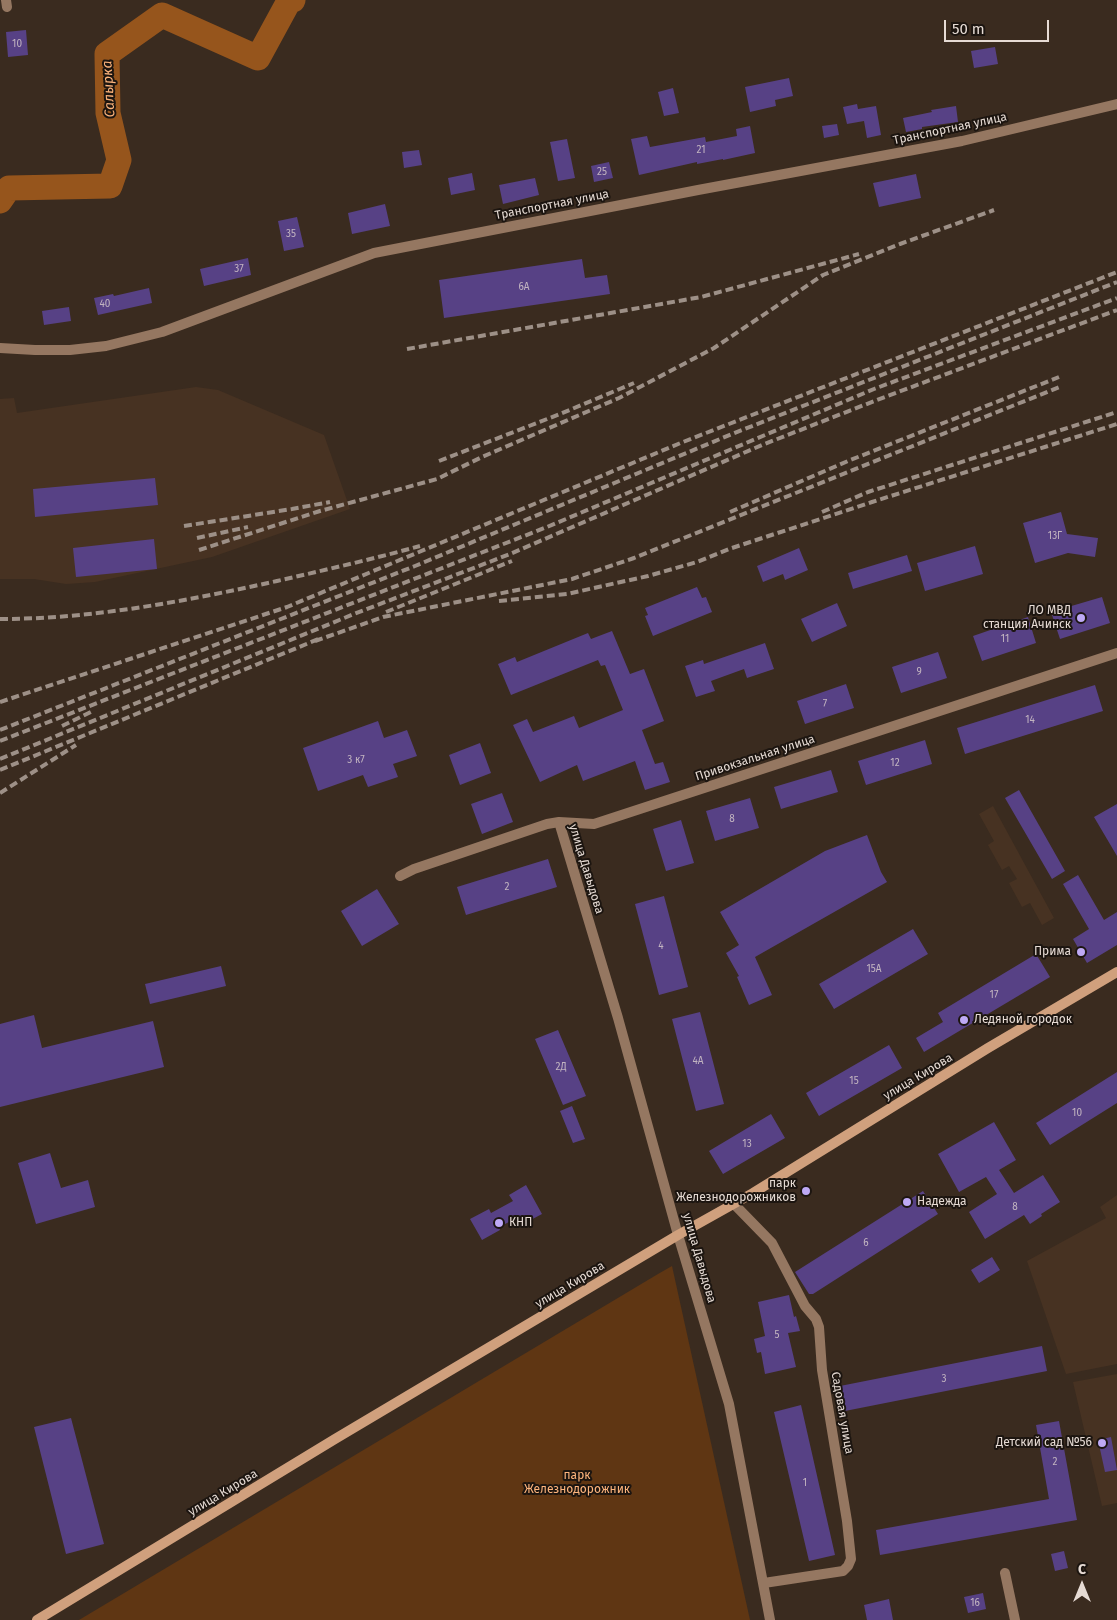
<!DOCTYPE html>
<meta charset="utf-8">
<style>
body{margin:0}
#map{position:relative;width:1117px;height:1620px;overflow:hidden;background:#3a2b1f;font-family:"Fira Sans",sans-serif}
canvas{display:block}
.north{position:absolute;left:1057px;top:1560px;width:50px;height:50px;-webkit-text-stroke:4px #1c1510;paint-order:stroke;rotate:0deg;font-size:14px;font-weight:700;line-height:20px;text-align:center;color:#e6dbd4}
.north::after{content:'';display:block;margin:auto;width:18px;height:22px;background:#e6dbd4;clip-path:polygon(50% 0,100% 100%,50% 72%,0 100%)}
.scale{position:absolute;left:944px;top:20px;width:105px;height:22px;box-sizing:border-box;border:2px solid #e6dbd4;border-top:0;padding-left:6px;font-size:15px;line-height:18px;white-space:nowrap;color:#e6dbd4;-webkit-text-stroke:4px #1c1510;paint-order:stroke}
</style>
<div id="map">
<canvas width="1117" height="1620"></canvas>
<div class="north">С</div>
<div class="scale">50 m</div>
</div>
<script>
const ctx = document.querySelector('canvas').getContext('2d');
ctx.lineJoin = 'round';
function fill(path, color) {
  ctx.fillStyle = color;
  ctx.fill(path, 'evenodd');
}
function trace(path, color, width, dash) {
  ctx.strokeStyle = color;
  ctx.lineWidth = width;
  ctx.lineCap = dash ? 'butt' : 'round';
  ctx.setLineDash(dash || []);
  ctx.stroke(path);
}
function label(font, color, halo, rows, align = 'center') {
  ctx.font = font + ' "Fira Sans",sans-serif';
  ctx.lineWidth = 4;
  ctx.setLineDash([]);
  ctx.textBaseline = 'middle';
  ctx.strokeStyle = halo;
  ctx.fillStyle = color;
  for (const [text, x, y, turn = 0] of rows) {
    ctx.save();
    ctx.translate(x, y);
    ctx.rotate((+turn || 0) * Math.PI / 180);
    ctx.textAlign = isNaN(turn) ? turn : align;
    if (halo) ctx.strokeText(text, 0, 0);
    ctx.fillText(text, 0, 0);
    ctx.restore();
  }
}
const built = new Path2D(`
 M 196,387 L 218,390 L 324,435 L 350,509 L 212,557 L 95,582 L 66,584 L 34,579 L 0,579 L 0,399 L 14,398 L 17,413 Z
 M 993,806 L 1054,918 L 1042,925 L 1030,903 L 1022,907 L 1009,883 L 1017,879 L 1009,866 L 1002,870 L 988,845 L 994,841 L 979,814 Z
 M 1117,1195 L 1117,1364 L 1066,1374 L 1027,1261 L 1106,1218 L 1100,1207 Z
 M 1117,1374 L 1117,1503 L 1102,1506 L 1073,1382 Z`);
const green = new Path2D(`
 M 672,1266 L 750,1620 L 79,1620 L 658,1274 Z`);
const river = new Path2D(`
 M 0,201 L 9,188 L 110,186 L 119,160 L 108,113 L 107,54 L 162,15 L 258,58 L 289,1 L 293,0`);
const building = new Path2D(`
 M 26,30 L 28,55 L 8,57 L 6,32 Z
 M 995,47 L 998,64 L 974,68 L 971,51 Z
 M 789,78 L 793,96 L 775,100 L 776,106 L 750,112 L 745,87 Z
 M 673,88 L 679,113 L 664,116 L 658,92 Z
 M 857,104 L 858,109 L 876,106 L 881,135 L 867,138 L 864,121 L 847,124 L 843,107 Z
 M 956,106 L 958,122 L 922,127 L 922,129 L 906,132 L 903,118 L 932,112 L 931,110 Z
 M 837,124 L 839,135 L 824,138 L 822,126 Z
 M 750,126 L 755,153 L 723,160 L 723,159 L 697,164 L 697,162 L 639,175 L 631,139 L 647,136 L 650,147 L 705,137 L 706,142 L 737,136 L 736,129 Z
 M 567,139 L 575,178 L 558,181 L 550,142 Z
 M 419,150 L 422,165 L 404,168 L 402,152 Z
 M 609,162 L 613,178 L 594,182 L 591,166 Z
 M 472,173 L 475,190 L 451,195 L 448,178 Z
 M 916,174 L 921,198 L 879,207 L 873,183 Z
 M 535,178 L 539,195 L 503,204 L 499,185 Z
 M 385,204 L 390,226 L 352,234 L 348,213 Z
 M 297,217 L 304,247 L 284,251 L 278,221 Z
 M 248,258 L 251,275 L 204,286 L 200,269 Z
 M 582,259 L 585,278 L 607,275 L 610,294 L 444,318 L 439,280 Z
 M 149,288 L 152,303 L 98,315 L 94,298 L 113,294 L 114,296 Z
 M 69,307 L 71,321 L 44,325 L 42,311 Z
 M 155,478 L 158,505 L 35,517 L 33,489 Z
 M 1061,512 L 1067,534 L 1098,538 L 1095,557 L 1068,553 L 1035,563 L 1023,523 Z
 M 154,539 L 157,569 L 76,577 L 73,548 Z
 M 975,546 L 983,574 L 925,591 L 917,563 Z
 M 799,548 L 808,570 L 785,580 L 783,574 L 763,582 L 757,566 Z
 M 907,555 L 912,571 L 853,589 L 848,573 Z
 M 697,587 L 702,598 L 706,597 L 712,612 L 653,636 L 645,616 L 648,615 L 645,608 Z
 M 1102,597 L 1110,623 L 1060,639 L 1051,612 Z
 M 837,603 L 847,626 L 812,642 L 801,619 Z
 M 1028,617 L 1036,643 L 982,661 L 973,636 Z
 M 612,631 L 630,674 L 644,669 L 664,721 L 642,730 L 655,764 L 663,762 L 670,782 L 645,790 L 635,761 L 583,781 L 577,765 L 540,782 L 513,725 L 527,719 L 533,732 L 574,716 L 579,728 L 623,710 L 605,665 L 601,666 L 598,660 L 511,695 L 498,664 L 515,657 L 517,662 L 588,633 L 591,639 Z
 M 765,643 L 774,669 L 747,678 L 744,669 L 711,681 L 715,691 L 696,697 L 685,666 L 703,660 L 704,664 Z
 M 938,652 L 947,678 L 901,693 L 892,667 Z
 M 846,684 L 854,708 L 805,724 L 797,701 Z
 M 1095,685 L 1103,711 L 965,754 L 957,728 Z
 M 378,721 L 384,738 L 407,730 L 417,756 L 393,764 L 398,777 L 368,787 L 363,775 L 318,791 L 303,748 Z
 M 925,740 L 932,764 L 866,785 L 858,761 Z
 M 480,743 L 491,773 L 460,785 L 449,755 Z
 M 831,770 L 838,792 L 781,809 L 774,787 Z
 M 1019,790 L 1065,871 L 1052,879 L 1005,798 Z
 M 502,793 L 513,822 L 482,834 L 471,804 Z
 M 750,798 L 759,828 L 715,841 L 706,811 Z
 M 1117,804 L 1117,856 L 1094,817 Z
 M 681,820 L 694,863 L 666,871 L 653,829 Z
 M 867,835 L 881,872 L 887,882 L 755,957 L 772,995 L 749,1005 L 737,977 L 739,976 L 726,953 L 739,945 L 720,912 L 825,851 Z
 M 548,859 L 557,887 L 466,915 L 457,887 Z
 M 1078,875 L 1104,920 L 1117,912 L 1117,945 L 1087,963 L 1073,939 L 1089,929 L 1063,884 Z
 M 377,889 L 399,924 L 362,946 L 341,911 Z
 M 664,896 L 688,987 L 659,995 L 635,904 Z
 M 913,929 L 928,954 L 834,1009 L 819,984 Z
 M 1036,954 L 1050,977 L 924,1052 L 916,1038 L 943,1022 L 938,1013 Z
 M 221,966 L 226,986 L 150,1004 L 145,984 Z
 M 700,1012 L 724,1104 L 696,1111 L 672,1019 Z
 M 34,1015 L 42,1048 L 153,1021 L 164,1067 L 0,1107 L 0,1024 Z
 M 558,1030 L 586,1096 L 563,1105 L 535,1039 Z
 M 889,1045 L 902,1068 L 819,1116 L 806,1093 Z
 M 1117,1072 L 1117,1103 L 1050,1145 L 1036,1123 Z
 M 572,1106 L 585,1139 L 573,1143 L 560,1111 Z
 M 771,1114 L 785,1138 L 723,1174 L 709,1151 Z
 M 994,1122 L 1016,1160 L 999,1170 L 1014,1193 L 1043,1175 L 1060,1202 L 1041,1214 L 1042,1216 L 1030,1224 L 1024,1215 L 985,1239 L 969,1212 L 997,1194 L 986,1177 L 959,1192 L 938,1154 Z
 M 50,1153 L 61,1188 L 88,1180 L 95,1207 L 36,1224 L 18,1163 Z
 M 526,1185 L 542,1214 L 525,1223 L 521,1216 L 499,1227 L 500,1230 L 482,1240 L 470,1219 L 489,1209 L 491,1213 L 513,1201 L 509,1195 Z
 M 923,1191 L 938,1214 L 813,1294 L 809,1294 L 795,1272 Z
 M 992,1257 L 1000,1270 L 979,1283 L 971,1270 Z
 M 789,1295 L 794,1317 L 796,1316 L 800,1331 L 788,1333 L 796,1367 L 765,1374 L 761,1352 L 757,1353 L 754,1339 L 765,1336 L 758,1302 Z
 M 1042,1346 L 1047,1371 L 845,1411 L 840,1386 Z
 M 801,1405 L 835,1555 L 809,1561 L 774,1412 Z
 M 71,1418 L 104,1544 L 66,1554 L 34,1427 Z
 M 1059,1421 L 1077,1520 L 880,1555 L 876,1530 L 1049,1499 L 1036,1425 Z
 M 1111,1437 L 1117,1470 L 1105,1472 L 1098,1440 Z
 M 1064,1551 L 1068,1568 L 1055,1571 L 1051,1554 Z
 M 983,1593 L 986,1609 L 968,1613 L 964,1597 Z
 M 889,1599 L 893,1620 L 867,1620 L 864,1605 Z`);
const minor = new Path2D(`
 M 6,0 L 7,7
 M 0,348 L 35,350 L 70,350 L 106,346 L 162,332 L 374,253 L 698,190 L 962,141 L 1117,104
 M 559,822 L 618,1018 L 678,1235 L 729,1404 L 770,1620
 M 400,876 L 414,869 L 547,824 L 559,822 L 594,824 L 1117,653
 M 734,1204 L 772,1243 L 805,1306 L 816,1319 L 819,1327 L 822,1370 L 847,1521 L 851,1559 L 848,1566 L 843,1571 L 764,1583
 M 1005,1573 L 1015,1620`);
const secondary = new Path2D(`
 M 37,1620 L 335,1439 L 678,1235 L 753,1193 L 988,1048 L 1117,972`);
const rail = new Path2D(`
 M 407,349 L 701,297 L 859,254
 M 439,461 L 560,414 L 634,383
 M 730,512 L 848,461 L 1059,377
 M 822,512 L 868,492 L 1117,412
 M 184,526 L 292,509 L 330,502
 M 197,538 L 248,527
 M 199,550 L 320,511 L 437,479 L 482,457 L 619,398 L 714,348 L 823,275 L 900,244 L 994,210
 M 499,601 L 567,594 L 648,576 L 697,562 L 729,549 L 872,502 L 1117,424
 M 386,612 L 512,561
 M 0,619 C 93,619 186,601 277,581 C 325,570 373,559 420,546
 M 315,641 L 383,617 L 572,579 L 634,558 L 1062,386
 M 0,702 L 287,607 L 683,442 L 1117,272
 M 62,726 L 93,711
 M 0,730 L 415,566 L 732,434 L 1117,282
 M 0,741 L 547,527 L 874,389 L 1117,298
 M 0,759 L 354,614 L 510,554 L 762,445 L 877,400 L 1117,310
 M 0,770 L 321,638
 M 0,793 L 76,745`);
const markers = [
 [1081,618,5,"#bea9f5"],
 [1081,952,5,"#bea9f5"],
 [964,1020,5,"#bea9f5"],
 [806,1191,5,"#bea9f5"],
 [907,1202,5,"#bea9f5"],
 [499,1223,5,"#bea9f5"],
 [1102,1443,5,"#bea9f5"]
];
const numberNames = [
 ["10",17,44],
 ["21",701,150],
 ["25",602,172],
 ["35",291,234],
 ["37",239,269],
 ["6А",524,287],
 ["40",105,304],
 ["13Г",1055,536],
 ["11",1005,639],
 ["9",919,672],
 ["7",825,704],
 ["14",1030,720],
 ["3 к7",356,760],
 ["12",895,763],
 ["8",732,819],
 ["2",507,887],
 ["4",661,946],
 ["15А",874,969],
 ["17",994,995],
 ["4А",698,1061],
 ["2Д",561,1067],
 ["15",854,1081],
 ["10",1077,1113],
 ["13",747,1144],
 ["8",1015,1207],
 ["6",866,1243],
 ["5",777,1335],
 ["3",944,1379],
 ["2",1055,1462],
 ["1",805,1483],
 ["16",975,1603]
];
const streetNames = [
 ["Транспортная улица",950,129,-12],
 ["Транспортная улица",552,205,-11],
 ["Привокзальная улица",755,758,-18],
 ["улица Давыдова",586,869,73],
 ["улица Кирова",918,1077,-31],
 ["улица Давыдова",699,1258,74],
 ["улица Кирова",570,1285,-31],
 ["Садовая улица",842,1413,80],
 ["улица Кирова",223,1493,-31]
];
const poiNames = [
 ["ЛО МВД",1071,611],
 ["станция Ачинск",1071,625],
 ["Прима",1071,952],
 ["Ледяной городок",974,1020,"left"],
 ["парк",796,1184],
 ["Железнодорожников",796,1198],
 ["Надежда",917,1202,"left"],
 ["КНП",509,1223,"left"],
 ["Детский сад №56",1092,1443]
];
const parkNames = [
 ["парк",577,1476],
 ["Железнодорожник",577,1490]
];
const waterNames = [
 ["Салырка",109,89,-93]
];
fill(built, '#473222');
fill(green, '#5f3613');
trace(river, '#96551c', 25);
fill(building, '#574185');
trace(minor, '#957761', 10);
trace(secondary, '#d0a07d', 10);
trace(rail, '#9d9087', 4, [8, 4]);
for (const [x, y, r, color] of markers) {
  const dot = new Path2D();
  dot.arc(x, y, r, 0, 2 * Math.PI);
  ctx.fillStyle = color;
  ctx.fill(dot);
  trace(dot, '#1c1510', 2);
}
label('10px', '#c2b4c0', null, numberNames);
label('12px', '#e6dbd4', '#1c1510', streetNames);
label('12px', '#e6dbd4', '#1c1510', poiNames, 'right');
label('12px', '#feb57d', '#1c1510', parkNames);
label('italic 14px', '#fdb47c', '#1c1510', waterNames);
</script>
